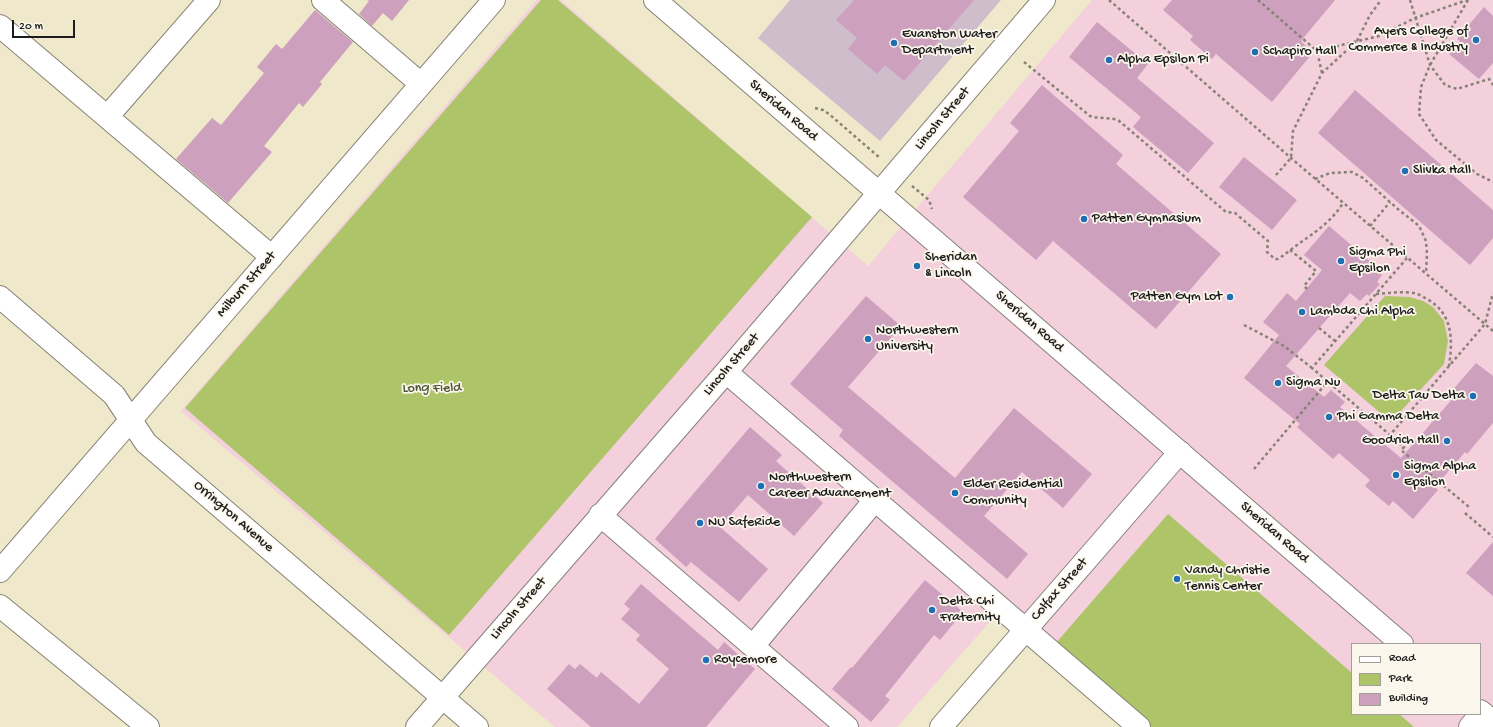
<!DOCTYPE html>
<style>
body{margin:0}
#map{position:relative;width:1493px;height:727px;overflow:hidden;background:#efe8cb;font-family:"Gochi Hand",sans-serif}
canvas{display:block}
.legend{position:absolute;left:1351px;top:643px;width:130px;height:72px;box-sizing:border-box;background:#fbf7ec;border:1px solid #a29f99;margin:0;padding:5px 7px;list-style:none;font-size:12px;color:#1c1c1c}
.legend li{display:flex;align-items:center;gap:8px;height:20px}
.legend b{width:20px;border:1px solid #a29f99}
.scale{position:absolute;left:12px;top:20px;width:63px;height:18px;box-sizing:border-box;border:2px solid #1c1c1c;border-top:0;padding-left:5px;font-size:12px;line-height:14px;white-space:nowrap;color:#1c1c1c;-webkit-text-stroke:3px #fbf7ec;paint-order:stroke}
</style>
<div id="map">
<canvas width="1493" height="727"></canvas>
<ul class="legend">
<li><b style="height:5px;background:#fff"></b>Road</li>
<li><b style="height:11px;background:#aec468"></b>Park</li>
<li><b style="height:11px;background:#cda0be"></b>Building</li>
</ul>
<div class="scale">20 m</div>
</div>
<script>
const ctx = document.querySelector('canvas').getContext('2d');
ctx.lineJoin = 'round';
function fill(path, color) {
  ctx.fillStyle = color;
  ctx.fill(path, 'evenodd');
}
function trace(path, color, width, dash) {
  ctx.strokeStyle = color;
  ctx.lineWidth = width;
  ctx.lineCap = dash ? 'butt' : 'round';
  ctx.setLineDash(dash || []);
  ctx.stroke(path);
}
function label(font, color, halo, rows, align = 'center') {
  ctx.font = font + ' "Gochi Hand",sans-serif';
  ctx.lineWidth = 3.5;
  ctx.setLineDash([]);
  ctx.textBaseline = 'middle';
  ctx.strokeStyle = halo;
  ctx.fillStyle = color;
  for (const [text, x, y, turn = 0] of rows) {
    ctx.save();
    ctx.translate(x, y);
    ctx.rotate((+turn || 0) * Math.PI / 180);
    ctx.textAlign = isNaN(turn) ? turn : align;
    if (halo) ctx.strokeText(text, 0, 0);
    ctx.fillText(text, 0, 0);
    ctx.restore();
  }
}
const built = new Path2D(`
 M 537,0 L 561,0 L 868,266 L 1092,0 L 1493,0 L 1493,727 L 1124,727 L 994,617 L 897,727 L 555,727 L 181,411 ZM 1352,644 L 1480,644 L 1480,714 L 1352,714 Z`);
const industrial = new Path2D(`
 M 790,0 L 1001,0 L 880,141 L 758,38 Z`);
const green = new Path2D(`
 M 541,0 L 558,0 L 812,217 L 449,635 L 185,408 Z
 M 1385,296 L 1410,297 L 1423,301 L 1433,307 L 1444,321 L 1448,341 L 1444,364 L 1391,422 L 1324,365 Z
 M 1168,514 L 1352,673 L 1352,714 L 1399,714 L 1414,727 L 1152,727 L 1055,644 Z`);
const building = new Path2D(`
 M 367,0 L 409,0 L 392,21 L 383,13 L 372,26 L 359,14 L 369,1 Z
 M 854,0 L 974,0 L 904,81 L 885,65 L 877,74 L 848,49 L 857,38 L 836,20 Z
 M 1172,0 L 1335,0 L 1301,41 L 1306,46 L 1304,49 L 1311,55 L 1272,102 L 1216,54 L 1212,59 L 1190,40 L 1193,36 L 1163,10 Z
 M 1484,7 L 1493,16 L 1493,63 L 1479,79 L 1449,54 L 1460,41 L 1457,39 Z
 M 315,10 L 353,42 L 320,82 L 322,84 L 303,107 L 299,103 L 264,146 L 272,152 L 228,203 L 176,159 L 212,118 L 221,125 L 264,73 L 257,67 L 276,44 L 282,49 Z
 M 1097,22 L 1148,64 L 1137,78 L 1214,143 L 1188,173 L 1133,127 L 1141,117 L 1069,57 Z
 M 1042,85 L 1123,155 L 1116,164 L 1221,254 L 1156,329 L 1053,241 L 1036,260 L 963,197 L 1019,131 L 1010,123 Z
 M 1355,90 L 1493,210 L 1493,238 L 1470,265 L 1318,133 Z
 M 1244,157 L 1297,200 L 1272,230 L 1219,187 Z
 M 1329,226 L 1378,268 L 1376,270 L 1382,275 L 1377,282 L 1380,284 L 1369,296 L 1367,294 L 1360,301 L 1350,293 L 1286,366 L 1324,397 L 1331,390 L 1345,402 L 1340,407 L 1401,458 L 1454,397 L 1450,393 L 1476,363 L 1493,376 L 1493,423 L 1467,454 L 1465,452 L 1435,487 L 1438,490 L 1413,519 L 1393,501 L 1389,506 L 1365,486 L 1370,480 L 1339,453 L 1333,459 L 1297,427 L 1300,424 L 1244,378 L 1279,335 L 1263,322 L 1287,293 L 1296,301 L 1322,270 L 1304,255 Z
 M 866,296 L 901,326 L 848,387 L 955,478 L 1014,408 L 1092,474 L 1063,508 L 1022,472 L 984,516 L 1028,554 L 1007,579 L 839,436 L 843,430 L 790,384 Z
 M 750,427 L 782,455 L 776,461 L 823,503 L 794,536 L 748,495 L 720,527 L 768,569 L 739,602 L 691,562 L 686,567 L 655,539 Z
 M 1493,542 L 1493,596 L 1466,573 Z
 M 925,580 L 963,612 L 940,640 L 934,635 L 885,696 L 890,700 L 871,722 L 832,689 L 851,667 L 852,668 Z
 M 641,584 L 718,650 L 724,642 L 755,669 L 706,727 L 591,727 L 547,689 L 569,664 L 575,669 L 580,664 L 597,678 L 601,672 L 639,704 L 669,669 L 636,640 L 640,635 L 621,619 L 630,609 L 624,604 Z`);
const path = new Path2D(`
 M 1109,0 L 1291,158 L 1493,331
 M 1258,0 L 1317,51
 M 1410,0 L 1430,65 L 1445,85 L 1457,89 L 1489,79 L 1493,85
 M 1468,0 L 1430,65 L 1421,87 L 1419,114 L 1436,140 L 1477,174 L 1493,182
 M 1024,62 L 1090,116 C 1099,119 1108,117 1118,120 L 1226,212 L 1235,213 L 1268,241 L 1267,252 L 1275,259 L 1278,259 L 1284,255 C 1305,238 1329,226 1343,203
 M 1322,73 L 1317,51 L 1379,36 L 1415,18 L 1467,0
 M 815,108 L 823,110 L 829,114 L 880,158
 M 1276,175 L 1291,158 L 1293,131 L 1322,73 L 1357,41 L 1370,15 L 1381,0
 M 1315,179 L 1330,173 L 1352,172 L 1363,178 L 1399,210 L 1413,221 L 1419,226 L 1426,241 L 1427,254 L 1426,273
 M 912,186 L 929,200 L 932,209
 M 1370,226 L 1390,202
 M 1290,250 L 1316,271 L 1304,286 L 1307,289
 M 1407,258 L 1312,368 L 1390,435 L 1485,324 L 1493,293
 M 1376,294 C 1389,293 1401,291 1414,293 C 1418,294 1422,296 1425,298 C 1453,312 1453,339 1449,366
 M 1244,325 L 1284,346 L 1312,368
 M 1319,328 L 1335,341
 M 1390,435 L 1404,447 L 1401,450 L 1469,507
 M 1254,469 L 1328,381
 M 1465,513 L 1493,537`);
const minor = new Path2D(`
 M 323,0 L 421,84
 M 0,26 L 272,257
 M 107,117 L 209,0
 M 0,297 L 114,395 L 146,443 L 477,727
 M 726,372 L 1139,727
 M 600,515 L 847,727
 M 0,571 L 494,0
 M 0,606 L 148,727
 M 753,646 L 875,500
 M 417,727 L 726,372 L 1044,0
 M 941,727 L 1180,452
 M 1470,727 L 1482,713`);
const major = new Path2D(`
 M 655,0 L 1402,644
 M 1480,711 L 1493,722`);
const markers = [
 [1476,40,4,"#1f6fb2"],
 [894,43,4,"#1f6fb2"],
 [1255,52,4,"#1f6fb2"],
 [1109,60,4,"#1f6fb2"],
 [1405,171,4,"#1f6fb2"],
 [1084,219,4,"#1f6fb2"],
 [1341,261,4,"#1f6fb2"],
 [917,266,4,"#1f6fb2"],
 [1230,297,4,"#1f6fb2"],
 [1302,312,4,"#1f6fb2"],
 [868,339,4,"#1f6fb2"],
 [1278,383,4,"#1f6fb2"],
 [1473,396,4,"#1f6fb2"],
 [1329,417,4,"#1f6fb2"],
 [1447,441,4,"#1f6fb2"],
 [1396,475,4,"#1f6fb2"],
 [761,486,4,"#1f6fb2"],
 [955,493,4,"#1f6fb2"],
 [700,523,4,"#1f6fb2"],
 [1177,579,4,"#1f6fb2"],
 [932,610,4,"#1f6fb2"],
 [706,660,4,"#1f6fb2"]
];
const poiNames = [
 ["Ayers College of",1468,32,"right"],
 ["Commerce & Industry",1468,48,"right"],
 ["Evanston Water",902,35],
 ["Department",902,51],
 ["Schapiro Hall",1263,52],
 ["Alpha Epsilon Pi",1117,60],
 ["Slivka Hall",1413,171],
 ["Patten Gymnasium",1092,219],
 ["Sigma Phi",1349,253],
 ["Epsilon",1349,269],
 ["Sheridan",925,258],
 ["& Lincoln",925,274],
 ["Patten Gym Lot",1222,297,"right"],
 ["Lambda Chi Alpha",1310,312],
 ["Northwestern",876,331],
 ["University",876,347],
 ["Sigma Nu",1286,383],
 ["Delta Tau Delta",1465,396,"right"],
 ["Phi Gamma Delta",1337,417],
 ["Goodrich Hall",1439,441,"right"],
 ["Sigma Alpha",1404,467],
 ["Epsilon",1404,483],
 ["Northwestern",769,478],
 ["Career Advancement",769,494],
 ["Elder Residential",963,485],
 ["Community",963,501],
 ["NU SafeRide",708,523],
 ["Vandy Christie",1185,571],
 ["Tennis Center",1185,587],
 ["Delta Chi",940,602],
 ["Fraternity",940,618],
 ["Roycemore",714,660]
];
const streetNames = [
 ["Sheridan Road",783,111,41],
 ["Lincoln Street",943,119,-50],
 ["Milburn Street",247,285,-49],
 ["Sheridan Road",1029,322,41],
 ["Lincoln Street",732,365,-49],
 ["Orrington Avenue",233,517,41],
 ["Sheridan Road",1274,533,41],
 ["Colfax Street",1060,590,-49],
 ["Lincoln Street",519,609,-49]
];
const parkNames = [
 ["Long Field",432,389]
];
fill(built, '#f4cfdc');
fill(industrial, '#d0bdcc');
fill(green, '#aec468');
fill(building, '#cda0be');
trace(minor, '#868274', 24);
trace(major, '#868274', 24);
trace(path, '#868274', 2.5, [3, 3]);
trace(minor, '#fff', 22);
trace(major, '#fff', 22);
for (const [x, y, r, color] of markers) {
  const dot = new Path2D();
  dot.arc(x, y, r, 0, 2 * Math.PI);
  ctx.fillStyle = color;
  ctx.fill(dot);
  trace(dot, '#fbf7ec', 1.5);
}
label('14px', '#1c1c1c', '#fbf7ec', poiNames, 'left');
label('14px', '#1c1c1c', '#fbf7ec', streetNames);
label('14px', '#4f5737', '#fbf7ec', parkNames);
</script>
